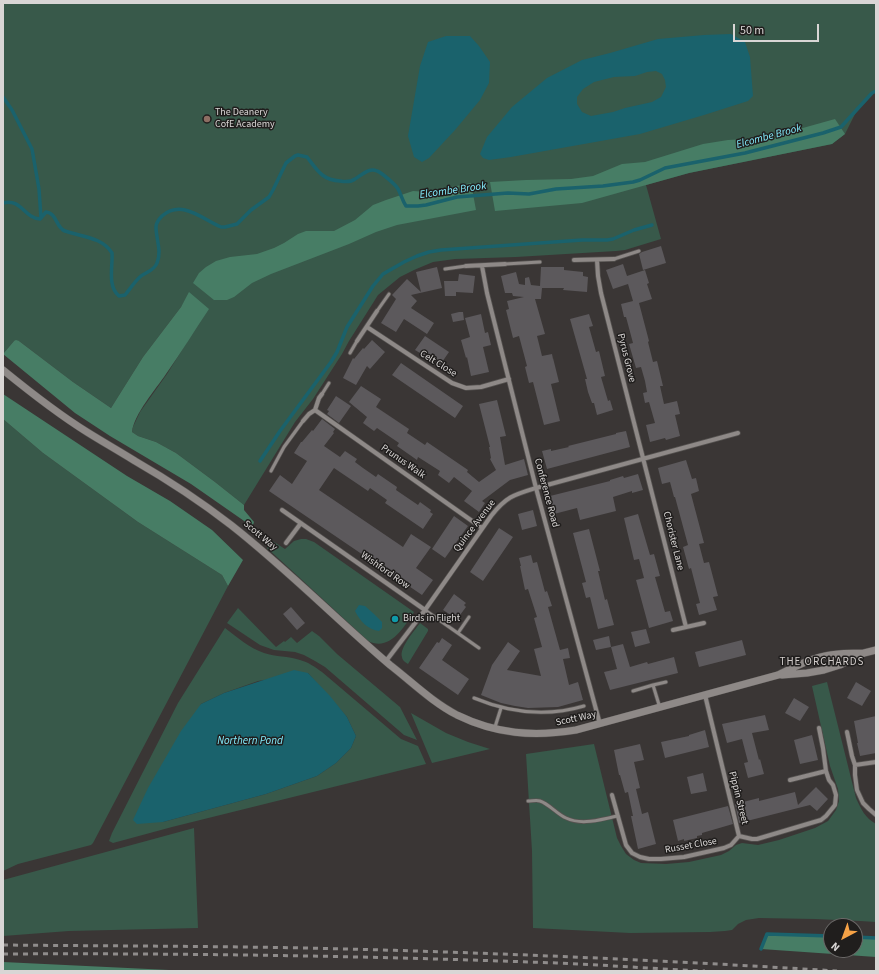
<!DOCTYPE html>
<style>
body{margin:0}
#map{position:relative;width:879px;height:974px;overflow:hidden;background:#3a3635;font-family:"Source Sans 3",sans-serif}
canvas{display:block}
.frame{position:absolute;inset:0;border:4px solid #d9d6d5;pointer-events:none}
.north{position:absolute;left:823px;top:918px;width:40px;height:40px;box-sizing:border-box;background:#201e1d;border:1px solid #6a6867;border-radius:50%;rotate:221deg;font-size:11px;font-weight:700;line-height:16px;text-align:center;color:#d9d6d5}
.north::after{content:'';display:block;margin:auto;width:14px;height:18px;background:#f6a246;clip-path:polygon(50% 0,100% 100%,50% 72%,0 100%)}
.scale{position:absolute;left:733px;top:24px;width:86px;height:18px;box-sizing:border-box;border:2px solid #d9d6d5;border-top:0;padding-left:5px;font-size:12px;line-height:14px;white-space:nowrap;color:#d9d6d5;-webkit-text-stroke:3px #201e1d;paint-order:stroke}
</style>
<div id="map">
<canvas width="879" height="974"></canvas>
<div class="frame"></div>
<div class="north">N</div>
<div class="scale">50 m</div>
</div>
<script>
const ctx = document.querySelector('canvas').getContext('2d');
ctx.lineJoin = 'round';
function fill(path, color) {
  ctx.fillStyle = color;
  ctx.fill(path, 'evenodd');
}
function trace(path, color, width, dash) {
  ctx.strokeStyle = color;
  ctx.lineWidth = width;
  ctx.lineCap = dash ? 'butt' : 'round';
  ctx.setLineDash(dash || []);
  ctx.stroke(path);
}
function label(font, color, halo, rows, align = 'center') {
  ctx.font = font + ' "Source Sans 3",sans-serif';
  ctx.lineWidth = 3;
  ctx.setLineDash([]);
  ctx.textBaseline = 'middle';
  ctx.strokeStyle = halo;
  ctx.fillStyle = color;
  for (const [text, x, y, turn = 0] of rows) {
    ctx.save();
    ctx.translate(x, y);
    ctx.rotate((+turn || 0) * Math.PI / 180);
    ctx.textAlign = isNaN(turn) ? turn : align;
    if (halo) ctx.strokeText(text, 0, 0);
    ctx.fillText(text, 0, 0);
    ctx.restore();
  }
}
const green = new Path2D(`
 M 3,3 L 876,3 L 876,91 L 872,93 L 857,110 L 845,134 L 832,144 L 689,173 L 646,185 L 661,239 L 625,250 L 616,251 L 516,257 L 455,259 L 433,262 L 414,270 L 400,277 L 378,295 L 373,303 L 349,341 L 342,354 L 313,399 L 295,422 L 244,505 L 215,482 L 176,453 L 156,442 L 138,436 L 132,432 L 133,427 L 140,412 L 167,374 L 187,342 L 190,293 L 181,307 L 143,357 L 111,408 L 73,382 L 19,341 L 14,341 L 3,354 Z
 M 3,419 L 43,453 L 138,522 L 222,575 L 228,586 L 93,843 L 91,845 L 18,864 L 3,871 Z
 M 301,539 L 306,539 L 314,542 L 414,612 C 404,627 390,652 368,641 L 301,579 L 267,548 L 271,540 L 285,549 L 294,541 Z
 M 238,608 L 276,647 L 284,641 L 285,642 L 291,637 L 297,643 L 312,631 L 319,636 L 337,654 L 400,707 L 417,740 L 404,735 L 325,667 L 315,661 L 304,655 L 295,652 L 274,650 L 260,645 L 227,623 Z
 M 420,623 L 428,629 L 428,631 L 408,664 C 405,662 402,660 402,657 C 399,648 415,630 420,623 Z
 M 225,628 C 237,637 249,648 264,653 C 276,657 288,656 300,660 C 308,662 315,667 322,672 L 401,739 L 418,746 L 426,764 L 172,827 L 113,843 L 109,841 L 112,833 L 178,703 ZM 308,673 L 347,717 L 356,736 L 351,748 L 336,763 L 317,776 L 266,794 L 163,822 L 201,704 L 224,693 L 258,681 Z
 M 827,682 L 856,798 C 861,809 865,818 876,824 L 876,922 L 860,921 L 815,919 L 759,918 L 746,920 L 738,924 L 732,930 L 725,931 L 710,932 L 630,933 L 533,928 L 532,851 L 526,754 L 594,744 L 617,838 L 621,846 L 626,854 L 634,860 L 641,863 L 666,864 L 689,862 L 721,855 L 729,851 L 736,845 L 742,843 L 758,845 L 779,840 L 815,828 L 828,821 L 836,810 L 839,801 L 838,789 L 830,766 L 812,686 Z
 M 411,713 L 446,733 L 468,742 L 490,749 L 432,763 Z
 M 194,828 L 198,928 L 69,931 L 3,936 L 3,880 Z`);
const forest = new Path2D(`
 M 835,119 L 845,134 L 832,144 L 689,173 L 582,203 L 495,211 L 490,182 L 526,180 L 571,179 L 593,176 L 622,164 L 645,162 L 703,144 L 728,140 L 767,138 Z
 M 471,183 L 476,210 L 397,225 L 376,232 L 349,244 L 271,274 L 252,283 L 234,297 L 227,300 L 214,300 L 193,283 L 199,273 L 206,267 L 216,261 L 230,257 L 257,254 L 274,248 L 284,243 L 298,234 L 306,231 L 334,231 L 355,220 L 373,205 L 386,200 L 413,191 L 428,192 Z
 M 189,292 L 209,309 C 194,331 181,353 166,374 C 156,389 134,414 132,432 L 138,436 L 156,442 L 176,453 L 215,482 L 244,505 L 244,510 L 254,522 L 253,525 L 251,525 L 247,523 L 191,484 L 110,436 L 75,413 L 3,354 L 14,341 L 16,340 L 19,341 L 73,382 L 111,408 L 143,357 L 181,307 Z
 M 3,394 L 127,476 L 170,501 L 212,530 L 243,560 L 228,586 L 222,575 L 138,522 L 43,453 L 3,419 Z
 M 767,934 L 831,936 L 831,950 L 855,950 L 855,937 L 876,938 L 876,957 L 761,949 Z
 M 3,962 L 190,971 L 3,971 Z`);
const water = new Path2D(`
 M 731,34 L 745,42 L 750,57 L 753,96 L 748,101 L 704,115 L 640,134 L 511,157 L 489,160 L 483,158 L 480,154 L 487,137 L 512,107 L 547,78 L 582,60 L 610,53 L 658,39 L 704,35 ZM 656,71 L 662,74 L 665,80 L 666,87 L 661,97 L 652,102 L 625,108 L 613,112 L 591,116 L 582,112 L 577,104 L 577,97 L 583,89 L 594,82 L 614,77 L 635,76 L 647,72 Z
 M 446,36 L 470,36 L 479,46 L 490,62 L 489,83 L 480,100 L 455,130 L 429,158 L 422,162 L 414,157 L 408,136 L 420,66 L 428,42 Z
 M 359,605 L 365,606 L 374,614 L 382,622 L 382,628 L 379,631 C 368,630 360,621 355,611 Z
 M 294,670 L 308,673 L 330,696 L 347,717 L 356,736 L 351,748 L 336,763 L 317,776 L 266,794 L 163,822 L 137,824 L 133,820 L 148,788 L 181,731 L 201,704 L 224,693 Z`);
const stream = new Path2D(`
 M 3,97 L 12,110 L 32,149 L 39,189 L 41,218
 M 3,203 C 21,198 24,218 40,219 L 46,212 C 57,213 56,228 65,231 C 82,237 102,237 112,253 C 113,266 107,286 119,296 L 125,295 C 130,289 135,281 141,276 C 146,272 154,271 157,263 C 162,251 156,239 156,227 C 156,222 159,219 162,216 C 182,199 202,219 221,227 L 225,227 L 237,224 L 251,210 L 269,197 L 273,190 L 286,163 L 295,156 L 298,155 L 307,157 C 317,170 322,180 340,181 C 346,182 351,182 355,179 C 362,175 369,167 377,171 C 381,172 396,185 398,189 C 401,194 402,200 406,206 L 418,206 L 426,205 L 457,197 L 508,193 L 529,194 L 556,189 L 603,186 L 633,182 L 640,180 L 665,168 L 745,153 L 823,133 L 841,127 L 872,93 L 876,91
 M 260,461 L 280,431 L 331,362 L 337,352 L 347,327 L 373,286 L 383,274 L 404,262 L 417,256 L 429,252 L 441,250 L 582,240 L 607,240 L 613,239 L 634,230 L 652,225
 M 855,937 L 876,938
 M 761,949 L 767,934 L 831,936`);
const building = new Path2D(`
 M 661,246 L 666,263 L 643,270 L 639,254 L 642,252 Z
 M 623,264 L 627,276 L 645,270 L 649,283 L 647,284 L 652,299 L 639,303 L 649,341 L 648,342 L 653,362 L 657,361 L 663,386 L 660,386 L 664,404 L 677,401 L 680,414 L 675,415 L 680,436 L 666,440 L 665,438 L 650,442 L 646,425 L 655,423 L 649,402 L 645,403 L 643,393 L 647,392 L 645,381 L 641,367 L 636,368 L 629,344 L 633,343 L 626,317 L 624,317 L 621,304 L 633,301 L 628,284 L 613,289 L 606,270 Z
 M 437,267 L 442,288 L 411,295 L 417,301 L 411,308 L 434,323 L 427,334 L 404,319 L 396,332 L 381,323 L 396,299 L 392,295 L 407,279 L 421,292 L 416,272 Z
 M 541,267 L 564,267 L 564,270 L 583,272 L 583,276 L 588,277 L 587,292 L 563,290 L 564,288 L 542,288 L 541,299 L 535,299 L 545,334 L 537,336 L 542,356 L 552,354 L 553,359 L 553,358 L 559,382 L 551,384 L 560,421 L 544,425 L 533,382 L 529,383 L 525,367 L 527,366 L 519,336 L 513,338 L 506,310 L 509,309 L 507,301 L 524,297 L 513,296 L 512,293 L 505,293 L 501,276 L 516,272 L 519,284 L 525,285 L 525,278 L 529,277 L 531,285 L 540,286 Z
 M 459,274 L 475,276 L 473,293 L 456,292 L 456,296 L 445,296 L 444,281 L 458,281 Z
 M 459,312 L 463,312 L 464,320 L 453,322 L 451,314 Z
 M 481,314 L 485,333 L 488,332 L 491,345 L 483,347 L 489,372 L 471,376 L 467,357 L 466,358 L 461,340 L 470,337 L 465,318 Z
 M 589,314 L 593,326 L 589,327 L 596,352 L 599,351 L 605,376 L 601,377 L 608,401 L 610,400 L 613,410 L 597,415 L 594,403 L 592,403 L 588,392 L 585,379 L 587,379 L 570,319 Z
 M 425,336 L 449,352 L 440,365 L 415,350 Z
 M 372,340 L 385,352 L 370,369 L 367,366 L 356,385 L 343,378 L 353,358 L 354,359 L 363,348 L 364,349 Z
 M 401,363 L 463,406 L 455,418 L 392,375 Z
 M 361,386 L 381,399 L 376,407 L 409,429 L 407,433 L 425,445 L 427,442 L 468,470 L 467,472 L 479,482 L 496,470 L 490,459 L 491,458 L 489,447 L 490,447 L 479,404 L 497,400 L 506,436 L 500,437 L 505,465 L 524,459 L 528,475 L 510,480 L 482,501 L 485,503 L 479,512 L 464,501 L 472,491 L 454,477 L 449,483 L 438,475 L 440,471 L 418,457 L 417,460 L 397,446 L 399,443 L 377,428 L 374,431 L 363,423 L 367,417 L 349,402 Z
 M 336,396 L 351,406 L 339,423 L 327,414 L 329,411 L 327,410 Z
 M 322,419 L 335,429 L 333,432 L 334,433 L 324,446 L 340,457 L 345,451 L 357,459 L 355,462 L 363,468 L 376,477 L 378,474 L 397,487 L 396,490 L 418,505 L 420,502 L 431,510 L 430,512 L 433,514 L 423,529 L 385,503 L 387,500 L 370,488 L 368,491 L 334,468 L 319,490 L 403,547 L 411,534 L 431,547 L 416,568 L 433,580 L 422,595 L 269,491 L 280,475 L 292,484 L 307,461 L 294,453 L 301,442 L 302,442 L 312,430 L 313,431 Z
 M 626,431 L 630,447 L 547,469 L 542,451 L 551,449 L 551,451 L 569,447 L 568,446 L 616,434 L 616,433 Z
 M 686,460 L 692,479 L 696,478 L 699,491 L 691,494 L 704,543 L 699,544 L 704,563 L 709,562 L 718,596 L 713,597 L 717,610 L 699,615 L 696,604 L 700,603 L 691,568 L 689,569 L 683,547 L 688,545 L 675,497 L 674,497 L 670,482 L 662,484 L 658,468 Z
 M 638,474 L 643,490 L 632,493 L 632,491 L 613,497 L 616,511 L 580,520 L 577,508 L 554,514 L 550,496 L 610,481 L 610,480 L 623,476 L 624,478 Z
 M 533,510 L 537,526 L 522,530 L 518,514 Z
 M 638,514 L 650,555 L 654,554 L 660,576 L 655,577 L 665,612 L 670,611 L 673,621 L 649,628 L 636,580 L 644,578 L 639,559 L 634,560 L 624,518 Z
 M 454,516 L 468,526 L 445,558 L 432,549 Z
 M 499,528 L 513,537 L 483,581 L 470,572 Z
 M 589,529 L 600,571 L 598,571 L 605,600 L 607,599 L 614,625 L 598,629 L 590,597 L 586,598 L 582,583 L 586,582 L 573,533 Z
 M 531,555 L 533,563 L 537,562 L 545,592 L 547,591 L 552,606 L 548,607 L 560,650 L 568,648 L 570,658 L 563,659 L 569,685 L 578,682 L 583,700 L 558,707 L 528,708 L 515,706 L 501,703 L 481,695 L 492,665 L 508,642 L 520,651 L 507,670 L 541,676 L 534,649 L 542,647 L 534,618 L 537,617 L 528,589 L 525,590 L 520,566 L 521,566 L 519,558 Z
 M 454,594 L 466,603 L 464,605 L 466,607 L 457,619 L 443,610 Z
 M 291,607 L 305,623 L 297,630 L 283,614 Z
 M 646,629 L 650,643 L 635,647 L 631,632 Z
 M 609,636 L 611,647 L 596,650 L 593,640 Z
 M 442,638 L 452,645 L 442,660 L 469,679 L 458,695 L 419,668 L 437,642 L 439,643 Z
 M 742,640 L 746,655 L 699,667 L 695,652 Z
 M 623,644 L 630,667 L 647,662 L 648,664 L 674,657 L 678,673 L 610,690 L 604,672 L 617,669 L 611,647 Z
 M 856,682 L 871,691 L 862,706 L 847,698 Z
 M 794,698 L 809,707 L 800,721 L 785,713 Z
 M 765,715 L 769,730 L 752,733 L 759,760 L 760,759 L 764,774 L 748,778 L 744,763 L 748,762 L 742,739 L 727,743 L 722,724 Z
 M 876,716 L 876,753 L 860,756 L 857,743 L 858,743 L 854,721 Z
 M 705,730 L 709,747 L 665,758 L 661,742 L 689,736 L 689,735 Z
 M 812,735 L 818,760 L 800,764 L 794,740 Z
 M 640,744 L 644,760 L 634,762 L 640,788 L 636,789 L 642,814 L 648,812 L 656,844 L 638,849 L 631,816 L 633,816 L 628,792 L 625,793 L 620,775 L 619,775 L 614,750 Z
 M 703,773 L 707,791 L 691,794 L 687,777 Z
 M 816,787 L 828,799 L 817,811 L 810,805 L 739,823 L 735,804 L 759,798 L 759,801 L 795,792 L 798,805 Z
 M 728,806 L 733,824 L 702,833 L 702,835 L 697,836 L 697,838 L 684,841 L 684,839 L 678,841 L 673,820 Z`);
const service = new Path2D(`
 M 614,259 L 639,251
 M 505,264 L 540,262
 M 445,269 L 466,266
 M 377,311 L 389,294
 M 350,353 L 357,341
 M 322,394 L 329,383
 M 271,471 L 284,447 L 303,421
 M 425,610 L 479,648
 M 458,633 L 469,617
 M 653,685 L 666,682
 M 633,691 L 653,685 L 660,708
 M 474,698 C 510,713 547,717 584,706
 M 495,727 L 501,708
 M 528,801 C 532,801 537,800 540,801 C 549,804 557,814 566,818 C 583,826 601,819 618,816`);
const minor = new Path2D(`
 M 574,260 L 614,259
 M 597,260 L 598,276 L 601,293 L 686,627
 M 466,266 L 505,264
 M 482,266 L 487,293 L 536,488 L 600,724
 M 367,327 L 452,383 L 466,388 L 481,387 L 509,379
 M 357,341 L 377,311
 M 315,410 L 482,528
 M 303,421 L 309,414 L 315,410 L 319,398 L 322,394
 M 282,510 L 425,610
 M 286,543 L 301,523
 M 673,630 L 704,623
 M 386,661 L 425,610 L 491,516 C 506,497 513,495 536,488 L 738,433
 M 705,695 L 739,836 L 752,839 L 757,839 L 821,820 L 826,816 L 835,805 L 836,795 L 833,785 L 829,780 L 826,771 L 823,748 L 819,728
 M 847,732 L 852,756 L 855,765 L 855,775 L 857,790 L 863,803 L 869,809 L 876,815
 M 855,765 L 876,762
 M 790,780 L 826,771
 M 612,795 L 626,845 L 632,853 L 640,857 L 649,859 L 661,859 L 684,857 L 724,848 L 731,845 L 739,836`);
const tertiary = new Path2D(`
 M 3,370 C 30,392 58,414 87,432 C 103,442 119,451 135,461 C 168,480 200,501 231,525 C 286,568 336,619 390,665 C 412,682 432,702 457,715 C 496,734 533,737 576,730 L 778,675 C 794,667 811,658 830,655 C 841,653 853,653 864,653
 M 782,675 L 807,673 L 824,670 L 840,665 L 864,653 L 876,650`);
const rail = new Path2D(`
 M 3,945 C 104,946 204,946 305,948 C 482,952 659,960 837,971
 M 3,954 C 188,953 373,956 557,963 C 607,965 656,969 705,971`);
const markers = [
 [207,119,4,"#8d6e63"],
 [395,619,4,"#0f9aa8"]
];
const poiNames = [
 ["The Deanery",215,113],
 ["CofE Academy",215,125],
 ["Birds in Flight",403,619]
];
const streetNames = [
 ["Pyrus Grove",626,358,76],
 ["Celt Close",438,364,32],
 ["Prunus Walk",403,462,35],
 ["Conference Road",546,493,75],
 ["Quince Avenue",475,526,-53],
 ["Scott Way",260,536,40],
 ["Chorister Lane",673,541,76],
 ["Wishford Row",385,571,35],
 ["Scott Way",576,719,-12],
 ["Pippin Street",738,798,76],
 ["Russet Close",691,846,-10]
];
const waterNames = [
 ["Elcombe Brook",769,137,-15],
 ["Elcombe Brook",453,191,-8],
 ["Northern Pond",250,742]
];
const neighbourhoodNames = [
 ["THE ORCHARDS",822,663]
];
fill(green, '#38594a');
fill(forest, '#477d65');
fill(water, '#1a626c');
trace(stream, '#1a626c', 3.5);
fill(building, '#5c595c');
trace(service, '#555250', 4.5);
trace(minor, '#555250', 5.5);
trace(tertiary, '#555250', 8);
trace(service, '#8e8987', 3);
trace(minor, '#8e8987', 4);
trace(tertiary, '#8e8987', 7);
trace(rail, '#8f8c8b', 3, [5, 5]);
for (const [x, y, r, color] of markers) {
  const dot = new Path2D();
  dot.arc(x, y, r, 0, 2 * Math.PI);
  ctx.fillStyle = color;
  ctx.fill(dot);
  trace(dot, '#201e1d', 1.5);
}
label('10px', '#d9d6d5', '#201e1d', poiNames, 'left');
label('10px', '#d9d6d5', '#201e1d', streetNames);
label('italic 11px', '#83ebfc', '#201e1d', waterNames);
ctx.letterSpacing = '1px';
label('11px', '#d1ccca', '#201e1d', neighbourhoodNames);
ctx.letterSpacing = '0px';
</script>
